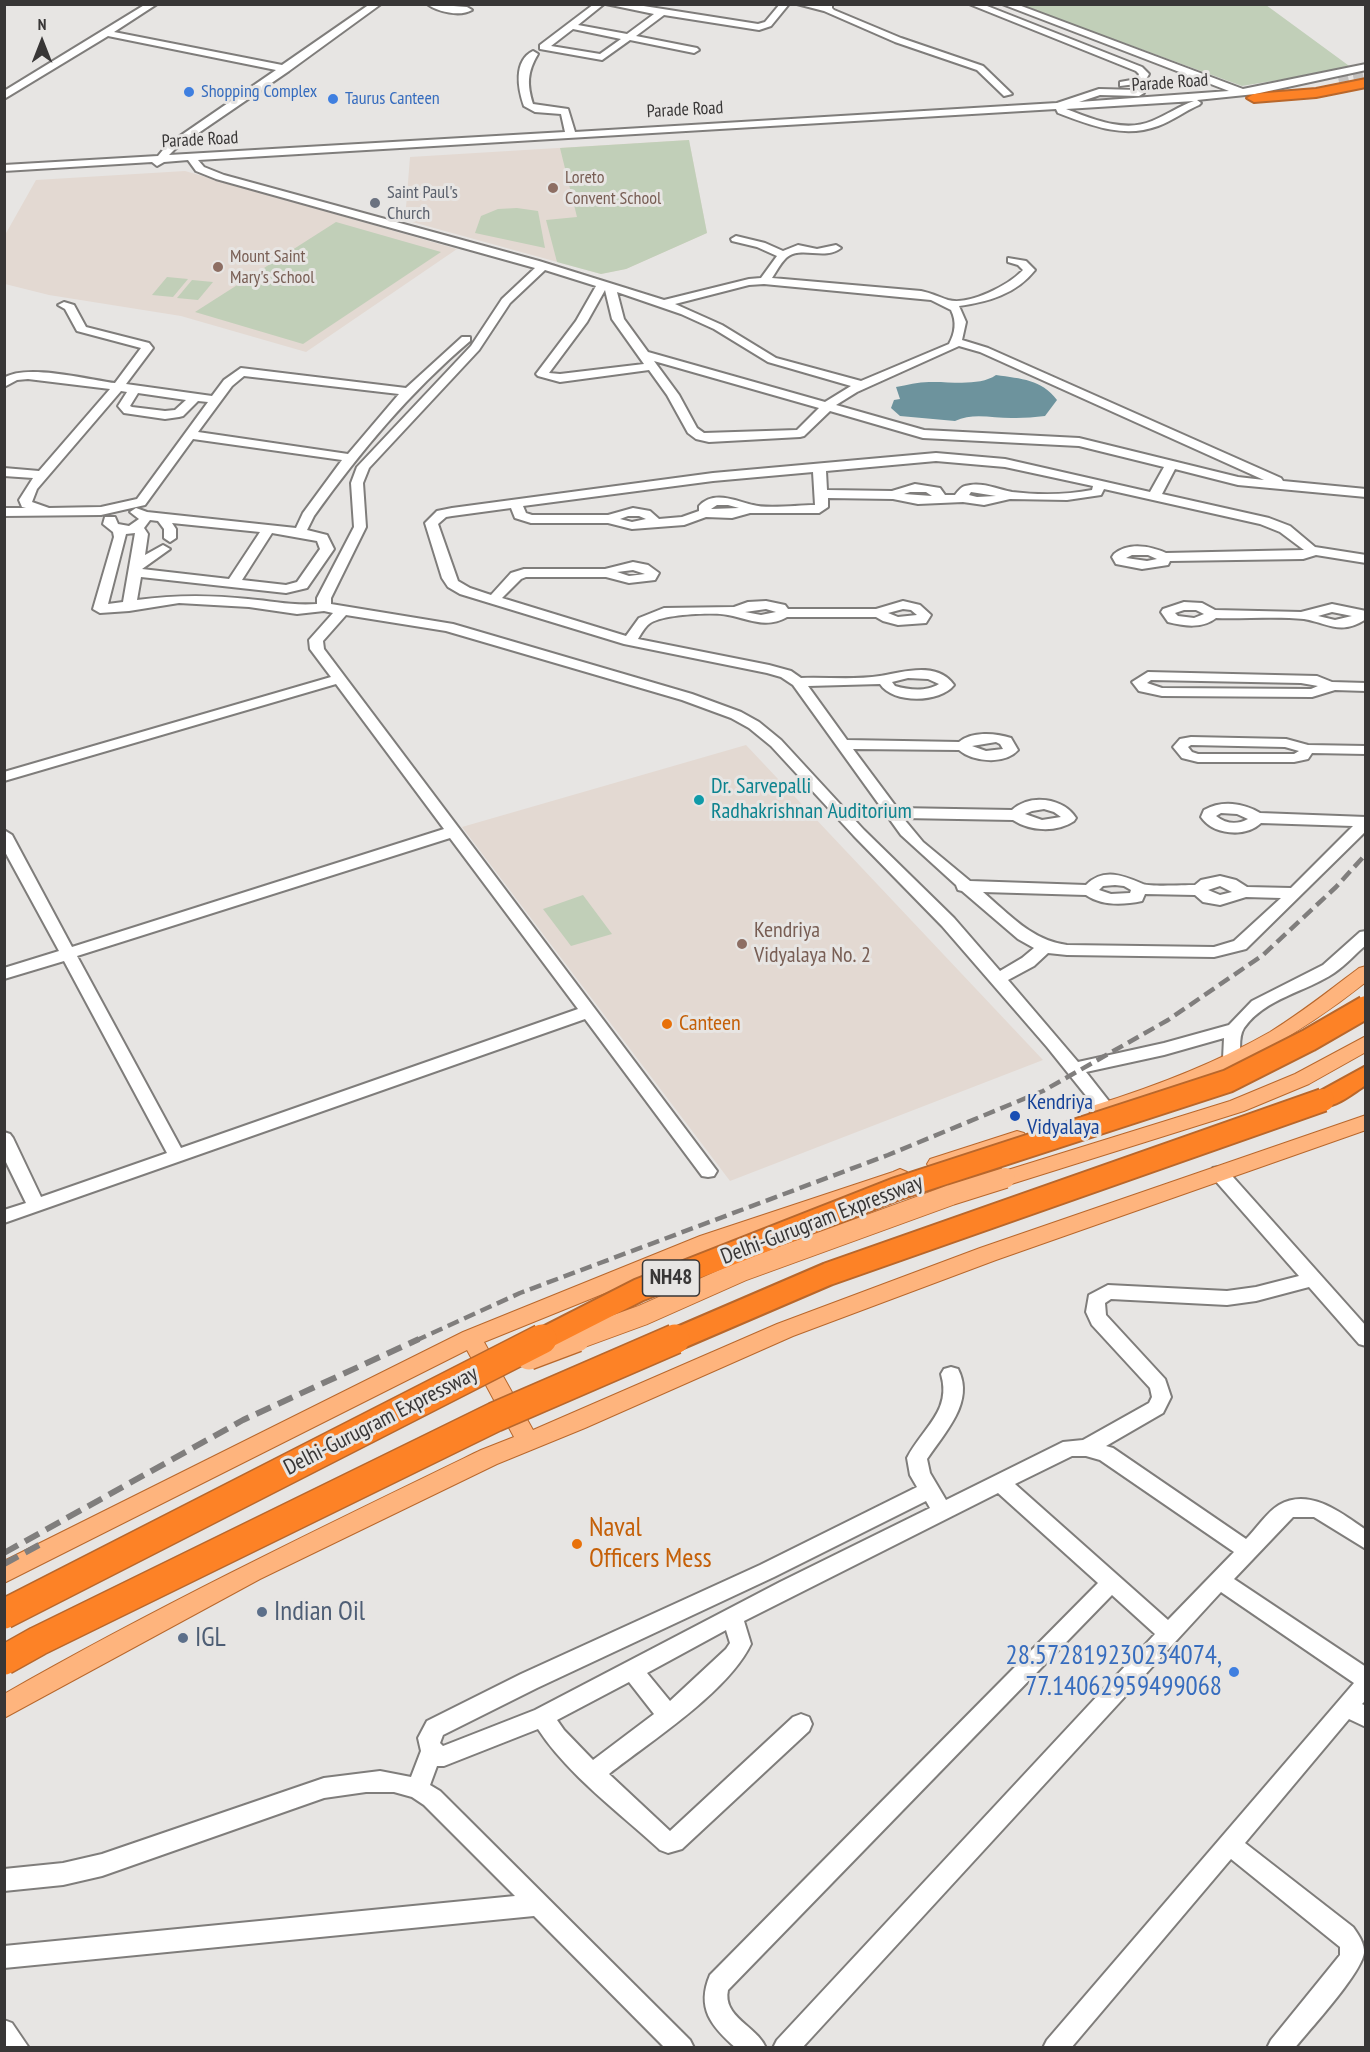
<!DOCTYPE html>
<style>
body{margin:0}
#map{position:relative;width:1370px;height:2052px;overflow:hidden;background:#e7e5e3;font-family:"PT Sans Narrow",sans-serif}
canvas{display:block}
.frame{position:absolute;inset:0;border:6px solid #383636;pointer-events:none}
.north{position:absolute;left:12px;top:12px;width:60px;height:60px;-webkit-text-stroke:4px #e7e5e3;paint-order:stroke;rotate:0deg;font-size:16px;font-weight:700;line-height:24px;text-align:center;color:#383636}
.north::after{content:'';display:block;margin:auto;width:21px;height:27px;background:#383636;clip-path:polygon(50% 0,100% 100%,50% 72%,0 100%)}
</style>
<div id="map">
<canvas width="1370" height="2052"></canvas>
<div class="frame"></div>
<div class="north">N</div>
</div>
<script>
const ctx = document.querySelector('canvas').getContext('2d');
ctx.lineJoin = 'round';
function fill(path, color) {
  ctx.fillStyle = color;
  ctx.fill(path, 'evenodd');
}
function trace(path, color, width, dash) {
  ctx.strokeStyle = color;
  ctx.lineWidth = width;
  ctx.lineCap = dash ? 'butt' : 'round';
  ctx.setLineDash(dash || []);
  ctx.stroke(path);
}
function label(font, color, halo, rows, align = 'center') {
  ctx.font = font + ' "PT Sans Narrow",sans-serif';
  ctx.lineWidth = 6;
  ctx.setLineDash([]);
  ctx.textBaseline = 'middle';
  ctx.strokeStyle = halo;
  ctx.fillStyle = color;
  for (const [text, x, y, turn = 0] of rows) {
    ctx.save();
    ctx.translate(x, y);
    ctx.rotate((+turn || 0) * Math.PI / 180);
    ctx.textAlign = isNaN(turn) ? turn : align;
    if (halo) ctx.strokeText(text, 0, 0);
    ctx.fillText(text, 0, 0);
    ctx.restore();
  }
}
const built = new Path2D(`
 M 689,140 L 707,233 L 626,269 L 601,274 L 405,220 L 410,157 Z
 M 185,171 L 457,249 L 306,352 L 181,316 L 49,295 L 5,284 L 5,235 L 36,180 Z
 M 746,745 L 1043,1060 L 730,1181 L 462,827 Z`);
const green = new Path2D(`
 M 1020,5 L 1266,5 L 1352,68 L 1242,86 Z
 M 689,140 L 707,233 L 626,269 L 601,274 L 557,262 L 546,220 L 577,217 L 560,148 Z
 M 517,208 L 538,211 L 545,248 L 475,233 L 481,216 L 498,209 Z
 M 336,222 L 441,252 L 303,344 L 195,312 Z
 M 167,277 L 188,279 L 173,297 L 152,295 Z
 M 192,280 L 213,282 L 198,300 L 177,298 Z
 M 583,895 L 612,934 L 571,946 L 543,909 Z`);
const water = new Path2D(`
 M 996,375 C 1022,379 1041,379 1057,400 L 1045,416 C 1035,417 1025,418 1016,418 C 995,419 974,412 955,421 L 900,416 L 891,408 L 894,400 L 900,399 L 896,387 C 907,385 918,382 929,382 C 949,381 979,387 996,375 Z`);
const minorTunnel = new Path2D(`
 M 1339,82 L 1366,76`);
const minor = new Path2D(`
 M 146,4 L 157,4 L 114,32 L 282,65 L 370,4 L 381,4 L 289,71 L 175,149 L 169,155 L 565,132 L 561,114 L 535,112 L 524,106 C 518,89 513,61 533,51 L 538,54 C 527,72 527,85 533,104 L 568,109 L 575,132 L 1057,103 L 1099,89 L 1139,90 L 1144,93 L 1139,96 L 1100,95 L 1079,102 L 1229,91 L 1002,4 L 1016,4 L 1243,89 L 1366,64 L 1366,70 L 1255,94 L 1197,100 L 1201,103 L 1199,105 C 1185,111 1172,121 1158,126 C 1123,139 1090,125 1058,113 L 1056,109 L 198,160 L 204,167 L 224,175 L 539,261 L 664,300 L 749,279 L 761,278 L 777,256 L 757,247 L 732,241 L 731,239 L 736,236 L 765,243 L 783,251 L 798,245 L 817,249 L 836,245 L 841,248 C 824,261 801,245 786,258 C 780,264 776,272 772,278 L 921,291 C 931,293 939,297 948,300 C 969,306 1009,285 1023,270 L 1018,265 L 1008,262 L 1008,258 L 1026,261 L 1035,270 C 1016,294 988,302 959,306 L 966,322 L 962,340 L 988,348 L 1281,478 L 1283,481 L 1366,489 L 1366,497 L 1238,485 L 1175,469 L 1162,494 L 1269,518 L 1290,526 L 1315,547 L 1366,555 L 1366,563 L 1316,555 L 1303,559 L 1170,561 L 1168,565 L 1142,569 L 1116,564 L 1112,557 L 1114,554 C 1129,542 1150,546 1166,553 L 1304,550 L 1280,532 L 1260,524 L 1104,489 L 1101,495 L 1067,500 L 1010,499 L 984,505 L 963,502 L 918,504 L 893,499 L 828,498 L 828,507 L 819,513 L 750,513 L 732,518 L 706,517 L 684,525 L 632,529 L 608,523 L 531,523 L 515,518 L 511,508 L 452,516 L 446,517 L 438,524 L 458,581 L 470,588 L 491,595 L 511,573 L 524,569 L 605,569 L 633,562 L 648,565 L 659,573 L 655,580 L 629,583 L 606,577 L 526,577 L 521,579 L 502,598 L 626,636 L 639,618 L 664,608 L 734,607 L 748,602 L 766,601 L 785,605 L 788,609 L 876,609 L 903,601 L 920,605 L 931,615 L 926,623 L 898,625 L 883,621 L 876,617 L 787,617 C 766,629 749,619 728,615 C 713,612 661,614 649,624 C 645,627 641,634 638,639 L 769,665 L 791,671 L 801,678 C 826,677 855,680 880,676 C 904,672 937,661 954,685 C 940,703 893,704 880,684 L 808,686 L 847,740 L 959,742 C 972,731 996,733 1011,738 L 1018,750 C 1005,765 973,762 959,750 L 853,749 L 897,808 L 1012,810 C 1030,793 1064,798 1076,818 L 1074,821 C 1056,833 1030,831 1013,820 L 903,818 L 923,842 L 970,881 L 1086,885 C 1104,867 1124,876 1143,884 C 1151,887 1184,885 1195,885 L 1201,880 L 1220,876 L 1236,880 L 1247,887 L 1291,888 L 1353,826 L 1261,823 C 1245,838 1213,835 1201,817 L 1204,810 C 1222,800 1243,803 1260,813 L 1366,817 L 1366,831 L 1246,949 L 1214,957 L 1067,955 L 1048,953 L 1034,966 L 1008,980 L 1078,1062 L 1164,1043 L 1229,1025 L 1252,1001 L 1323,965 L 1360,932 L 1366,931 L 1366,945 C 1355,954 1346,965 1334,973 C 1306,992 1265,998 1244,1028 C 1237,1039 1243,1052 1237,1063 L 1225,1063 L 1223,1059 L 1224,1038 L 1164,1055 L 1086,1072 L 1115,1109 L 1112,1113 L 1100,1113 L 1047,1047 L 942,926 L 854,836 L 771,746 L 749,728 L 731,718 L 682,700 L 446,631 L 346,615 L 323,641 L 324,649 L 717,1171 L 714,1176 L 708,1177 L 702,1176 L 585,1019 L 4,1223 L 4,1210 L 26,1203 L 4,1158 L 4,1132 L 10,1134 L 13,1138 L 41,1197 L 167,1153 L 64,961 L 4,979 L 4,968 L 59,951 L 4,850 L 4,830 L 12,835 L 72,947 L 444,829 L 336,684 L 4,781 L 4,772 L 331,677 L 310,649 L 309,640 L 333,613 L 324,611 L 297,614 L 249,607 L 179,603 L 129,611 L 100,613 L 93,609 L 114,537 L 113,532 L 103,524 L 105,517 L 115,517 L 118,524 L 129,526 L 139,519 L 130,512 L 136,508 L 147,512 L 296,528 L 303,513 L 342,460 L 193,439 L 145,505 L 101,515 L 4,516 L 4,508 L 26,508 L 22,507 L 19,500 L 33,478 L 4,476 L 4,468 L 39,471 L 110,389 L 28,379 L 17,380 L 4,387 L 4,378 C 26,363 89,380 115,383 L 141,348 L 77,331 L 65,309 L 58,305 L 64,302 L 74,305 L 86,327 L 149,343 L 153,348 L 126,384 L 212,396 L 224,380 L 241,368 L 406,388 L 462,337 L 470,337 L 470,341 C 409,393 360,452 314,516 L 307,530 L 327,535 L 334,549 L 307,588 L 286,593 L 141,577 L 137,600 C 175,595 210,595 248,599 C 272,601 293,606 317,604 L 317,598 L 354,527 L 351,483 L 357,467 L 471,346 L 502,299 L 535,268 L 216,179 L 196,171 L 188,160 L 164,162 L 157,166 L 152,162 L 4,171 L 4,165 L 158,156 L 167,145 L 276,70 L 108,36 L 4,99 L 4,91 ZM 1194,101 C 1179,106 1167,115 1152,121 C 1124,133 1093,119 1066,109 ZM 545,270 L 596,286 L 576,321 L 536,374 L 538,376 L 560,382 L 649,370 L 667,395 L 688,433 L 696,439 L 709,442 L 800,437 L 804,436 L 830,411 L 923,438 L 1079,446 L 1164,467 L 1150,492 L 1005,459 L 936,453 L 713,473 L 452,508 L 437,511 L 425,523 L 442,578 L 448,587 L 460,594 L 624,644 L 767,673 L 781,677 L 793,685 L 901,835 L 956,885 L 958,890 L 962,891 L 1018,939 L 1034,948 L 1022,958 L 1000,971 L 954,918 L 864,830 L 781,740 L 759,722 L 741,712 L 692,694 L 453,624 L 331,604 L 331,598 L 366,527 L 363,483 L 369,468 L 479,350 L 510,303 ZM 764,284 L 931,300 L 951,310 C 957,322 955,333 949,344 L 861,381 L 776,358 L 722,325 L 675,304 L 749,285 ZM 605,290 L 612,319 L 644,364 L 560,374 L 549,373 L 587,322 ZM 617,292 L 681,314 L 714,329 L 768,362 L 851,386 L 825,402 L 648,352 L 624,319 ZM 959,346 L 980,352 L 1264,480 L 1238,477 L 1079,438 L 924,430 L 836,405 L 857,392 ZM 654,361 L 819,408 L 797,430 L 704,433 L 697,428 L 679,395 ZM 244,376 L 399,394 L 348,454 L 198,432 L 232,386 ZM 121,391 L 127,392 L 118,406 L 124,413 L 165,419 L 179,417 L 183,416 L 198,401 L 208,402 L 137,499 L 101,507 L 49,508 L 32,502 L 37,489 ZM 138,393 L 186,400 L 175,410 L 165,411 L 132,407 L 130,406 ZM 936,461 L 1005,467 L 1093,486 L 1092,490 C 1067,495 1037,495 1012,492 C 997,489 981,481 965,486 C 961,487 958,491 955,495 L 945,495 L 940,488 L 915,484 L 892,491 L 827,490 L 826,471 ZM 813,472 L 815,505 C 800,505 766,509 753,505 C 735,501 714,490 699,506 L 699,511 L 682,517 L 659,519 L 650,511 L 633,508 L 608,515 L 532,515 L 526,513 L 523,506 L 713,481 ZM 910,492 L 926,492 L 932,496 L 904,494 ZM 971,492 L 996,496 L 977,497 L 969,495 ZM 728,505 L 739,508 L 711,509 L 717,505 ZM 628,516 L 639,516 L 646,519 L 632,522 L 620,519 ZM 150,520 L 158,521 L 164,529 L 164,538 L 170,542 L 176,538 L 176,529 L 172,523 L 260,532 L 229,579 L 142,569 L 170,549 L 163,545 L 145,555 L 148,534 L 144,528 ZM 135,533 L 123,602 L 108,604 L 126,534 ZM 272,533 L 317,541 L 320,549 L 297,582 L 286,585 L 242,580 ZM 1132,555 L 1148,555 L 1157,559 L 1147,561 L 1126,558 ZM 633,570 L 645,574 L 629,576 L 617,572 ZM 766,609 L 776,612 L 761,615 L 745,612 ZM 903,609 L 911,610 L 917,615 L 898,617 L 888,613 ZM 908,678 L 928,679 L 939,684 C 926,692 909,690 895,686 L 892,682 ZM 996,742 L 1000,744 L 1003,749 L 986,751 L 972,746 ZM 1044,809 L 1054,812 L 1061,817 L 1042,820 L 1025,814 L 1032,811 ZM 1221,813 L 1237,814 L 1248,819 C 1237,825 1226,824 1216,816 ZM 450,838 L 578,1009 L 181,1148 L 77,956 ZM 1115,885 L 1124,886 L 1131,890 L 1130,893 L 1111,894 L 1099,890 L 1103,886 ZM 1220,886 L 1232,892 L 1220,895 L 1208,890 ZM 983,892 L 1086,895 C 1102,906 1123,905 1142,901 L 1145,894 L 1195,895 L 1203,902 L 1220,905 L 1246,897 L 1281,898 L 1234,941 L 1214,947 L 1067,945 C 1031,940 1009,914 983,892 Z
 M 427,4 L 467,7 L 472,10 C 460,17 438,12 427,4 Z
 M 594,4 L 604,4 L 578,25 L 627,34 L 654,14 L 606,4 L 631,4 L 758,24 L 765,22 L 780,4 L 789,4 L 771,26 L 759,30 L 664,15 L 636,36 L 697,48 L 699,50 L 694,53 L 630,40 L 602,60 L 540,49 L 540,45 ZM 573,29 L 621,39 L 600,54 L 551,46 Z
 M 797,4 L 832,4 L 832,8 L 834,10 L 901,38 L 983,66 L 1012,94 L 1004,96 L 977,70 L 895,42 L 824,11 Z
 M 969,4 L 982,4 L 1142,67 L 1149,74 L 1144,83 L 1120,86 L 1120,82 L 1137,79 L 1139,74 L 1136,71 Z
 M 1184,602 L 1202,603 L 1215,610 L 1301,612 L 1332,604 L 1366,611 L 1366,619 C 1340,636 1328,623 1304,619 C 1277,616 1243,619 1216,618 C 1202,629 1184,626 1168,622 L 1161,612 L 1163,609 ZM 1184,610 L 1196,610 L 1204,614 L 1194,618 L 1178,616 L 1175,613 ZM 1332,612 L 1352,616 L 1335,620 L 1318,616 Z
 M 1148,672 L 1317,676 L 1332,682 L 1366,683 L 1366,691 L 1335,690 L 1312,697 L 1162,696 L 1139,691 L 1132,682 ZM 1151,680 L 1301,683 L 1318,686 L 1311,689 L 1162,688 L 1147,683 Z
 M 1191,737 L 1286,739 L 1308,745 L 1366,746 L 1366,754 L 1312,753 L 1308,759 L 1294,762 L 1198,762 L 1182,758 L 1173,747 L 1180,739 ZM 1191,745 L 1285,747 L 1299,751 L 1294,754 L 1198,754 L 1192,752 L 1188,747 Z
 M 1219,1167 L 1225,1168 L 1366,1326 L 1366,1346 L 1359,1344 L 1309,1287 L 1256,1301 L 1227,1305 L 1111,1299 L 1105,1303 L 1106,1315 L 1165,1379 L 1171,1397 L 1163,1413 L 1106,1446 L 1113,1448 L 1246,1539 C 1256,1529 1267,1512 1279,1505 C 1309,1487 1342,1513 1366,1530 L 1366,1549 L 1314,1517 L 1293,1517 L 1234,1579 L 1366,1667 L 1366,1700 L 1362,1704 L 1366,1706 L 1366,1727 L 1349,1719 L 1245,1843 L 1353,1927 C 1358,1934 1365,1944 1364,1953 C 1361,1974 1310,2029 1295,2048 L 1267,2048 L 1271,2040 L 1340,1955 L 1340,1947 L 1231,1859 L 1071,2048 L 1043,2048 L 1047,2040 L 1354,1683 L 1221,1592 L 802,2048 L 773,2048 L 777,2040 L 1155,1634 L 1112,1595 L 728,1990 C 722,2017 757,2026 766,2048 L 736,2048 C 711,2026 696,2008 710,1975 L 1098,1583 L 998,1493 L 744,1621 L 751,1644 C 728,1692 651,1741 609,1774 L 670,1831 L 793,1717 L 801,1714 L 809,1717 L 812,1724 L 809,1731 L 682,1849 L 668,1853 L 660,1850 C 620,1813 568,1775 538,1729 L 444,1766 L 437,1766 L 430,1785 L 440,1791 L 690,2040 L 694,2048 L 665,2048 L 534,1916 L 4,1968 L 4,1946 L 515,1896 L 424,1805 L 412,1797 L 394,1792 L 366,1792 L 324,1798 L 102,1876 L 63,1885 L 4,1891 L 4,1869 L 63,1863 L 102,1854 L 324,1778 L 380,1771 L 411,1777 L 421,1751 L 418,1738 L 427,1721 L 521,1674 L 760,1565 L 917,1487 L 910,1475 L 907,1458 C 923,1427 952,1411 941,1374 L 944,1369 L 951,1367 L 958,1369 C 975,1402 945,1432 927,1459 L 930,1473 L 946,1500 L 1063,1442 L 1083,1440 L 1149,1403 L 1152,1397 L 1150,1388 L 1092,1325 L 1086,1312 L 1089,1295 L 1108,1285 L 1227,1291 L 1256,1287 L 1299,1276 L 1213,1178 L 1210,1173 L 1213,1168 ZM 1072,1456 L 1086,1456 L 1100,1460 L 1234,1552 L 1168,1620 L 1015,1484 ZM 926,1501 L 930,1508 L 780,1582 L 535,1710 L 443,1746 L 440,1743 L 443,1735 L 537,1688 L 774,1577 ZM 726,1630 L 730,1643 L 726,1649 L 670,1701 L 647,1673 ZM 629,1682 L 654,1714 L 593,1760 L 564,1730 L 557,1720 Z
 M 4,2020 L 12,2023 L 29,2048 L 4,2048 Z`);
const major = new Path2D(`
 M 1366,966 L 1366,982 C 1297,1037 1224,1077 1140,1105 C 1126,1110 1106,1120 1092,1116 L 1089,1111 L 1092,1106 C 1153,1087 1214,1064 1270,1032 C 1301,1013 1330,990 1359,968 Z
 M 1366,1036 L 1366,1052 L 1309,1084 L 1244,1111 L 1005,1186 L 998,1183 L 995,1178 L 998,1173 L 1230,1101 L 1295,1074 Z
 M 1366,1115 L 1366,1130 L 996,1260 L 793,1336 L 585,1428 L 497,1464 L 260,1579 L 4,1718 L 4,1694 C 160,1605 320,1528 481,1450 L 514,1437 L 467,1350 L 4,1583 L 4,1561 L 463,1332 L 700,1236 L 893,1172 L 900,1169 L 907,1172 L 910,1177 L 907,1182 L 716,1248 L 484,1342 L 533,1430 L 777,1324 L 980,1248 Z
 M 1017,1131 L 1024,1133 L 1027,1138 L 1024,1143 L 937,1171 L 930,1169 L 927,1164 L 930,1159 Z`);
const highway = new Path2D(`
 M 1366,79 L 1366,87 L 1316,97 L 1254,102 L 1247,98 L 1254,94 L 1316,89 Z
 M 1366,1066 L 1366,1085 C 1351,1094 1333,1111 1315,1106 L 1311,1100 L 1315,1094 Z`);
const railFar1 = new Path2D(`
 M 415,1341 L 520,1293 L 888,1155 L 1043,1091 L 1168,1020 L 1263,955 L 1336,887 L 1366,854`);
const rail = new Path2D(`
 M 4,1553 L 243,1420 L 419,1339
 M 4,1564 L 39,1545`);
const majorBridgeFar1 = new Path2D(`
 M 572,1341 L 643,1315 L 742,1271 L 951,1195 L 1005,1178`);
const majorBridge = new Path2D(`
 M 529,1357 L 577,1339`);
const highwayBridgeFar1 = new Path2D(`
 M 539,1341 L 639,1290 L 896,1189 L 1228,1081 L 1309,1040 L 1366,1007
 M 672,1341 L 828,1274 L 1323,1100`);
const highwayBridge = new Path2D(`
 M 4,1614 L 542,1339
 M 4,1660 L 38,1641 L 495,1417 L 675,1339`);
const markers = [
 [189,92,6,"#3f7fe0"],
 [333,99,6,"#3f7fe0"],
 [553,188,6,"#8d6e63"],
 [375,203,6,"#6b7280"],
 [218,267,6,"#8d6e63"],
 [699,800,6,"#0f9aa8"],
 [742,944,6,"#8d6e63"],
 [667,1024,6,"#e8710a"],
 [1015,1116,6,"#1a4fb4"],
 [577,1544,6,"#e8710a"],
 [262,1612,6,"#5c6f8a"],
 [183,1638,6,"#5c6f8a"],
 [1234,1672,6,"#3f7fe0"]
];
const farStreetnames = [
 ["Parade Road",1170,83,-4],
 ["Parade Road",685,110,-3],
 ["Parade Road",200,140,-3]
];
const farShopnames = [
 ["Shopping Complex",201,92],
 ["Taurus Canteen",345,99]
];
const farEducationnames = [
 ["Loreto",565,178],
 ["Convent School",565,199],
 ["Mount Saint",230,257],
 ["Mary's School",230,278]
];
const farWorshipnames = [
 ["Saint Paul's",387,193],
 ["Church",387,214]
];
const shields = [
 [671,1278,57]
];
const shieldNames = [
 ["NH48",671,1278]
];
const cultureNames = [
 ["Dr. Sarvepalli",711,787],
 ["Radhakrishnan Auditorium",711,812]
];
const educationNames = [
 ["Kendriya",754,931],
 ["Vidyalaya No. 2",754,956]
];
const foodNames = [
 ["Canteen",679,1024]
];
const transitNames = [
 ["Kendriya",1027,1103],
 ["Vidyalaya",1027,1128]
];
const streetNames = [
 ["Delhi-Gurugram Expressway",822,1220,-21],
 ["Delhi-Gurugram Expressway",381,1421,-27]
];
const nearFoodnames = [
 ["Naval",589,1528],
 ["Officers Mess",589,1559]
];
const nearServicenames = [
 ["Indian Oil",274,1612],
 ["IGL",195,1638]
];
const nearShopnames = [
 ["28.572819230234074,",1222,1656],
 ["77.14062959499068",1222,1687]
];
fill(built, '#e3d9d2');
fill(green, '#c1cfb8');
fill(water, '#6d939d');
trace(minorTunnel, '#c4c2c0', 10, [10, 5]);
trace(minor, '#7f7d7b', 4);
trace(major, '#b8672c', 2);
trace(highway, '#b8672c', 4);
fill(minor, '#fff');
fill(major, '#feb47d');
fill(highway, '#fd8226');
trace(railFar1, '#807e7d', 4.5, [12, 6]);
trace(rail, '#807e7d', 6, [16, 8]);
trace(majorBridgeFar1, '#b8672c', 22, []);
trace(majorBridge, '#b8672c', 28, []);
trace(highwayBridgeFar1, '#b8672c', 26, []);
trace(highwayBridge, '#b8672c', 32, []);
trace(majorBridgeFar1, '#feb47d', 20);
trace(majorBridge, '#feb47d', 25);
trace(highwayBridgeFar1, '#fd8226', 22);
trace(highwayBridge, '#fd8226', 29);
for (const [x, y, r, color] of markers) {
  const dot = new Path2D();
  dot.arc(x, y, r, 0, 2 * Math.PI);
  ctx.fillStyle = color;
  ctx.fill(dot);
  trace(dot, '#e7e5e3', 2);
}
label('18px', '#383636', '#e7e5e3', farStreetnames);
label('18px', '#366cbe', '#e7e5e3', farShopnames, 'left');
label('18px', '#785e54', '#e7e5e3', farEducationnames, 'left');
label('18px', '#5b616d', '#e7e5e3', farWorshipnames, 'left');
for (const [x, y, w] of shields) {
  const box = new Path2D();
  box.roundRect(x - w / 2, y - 18, w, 36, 4.5);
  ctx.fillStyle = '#e7e5e3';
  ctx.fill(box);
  trace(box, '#383636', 1.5);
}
label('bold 21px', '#383636', null, shieldNames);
label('22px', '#0d838f', '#e7e5e3', cultureNames, 'left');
label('22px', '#785e54', '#e7e5e3', educationNames, 'left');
label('22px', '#c56008', '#e7e5e3', foodNames, 'left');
label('22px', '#164399', '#e7e5e3', transitNames, 'left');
label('22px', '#383636', '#e7e5e3', streetNames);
label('27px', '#c56008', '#e7e5e3', nearFoodnames, 'left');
label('27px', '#4e5e75', '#e7e5e3', nearServicenames, 'left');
label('27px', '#366cbe', '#e7e5e3', nearShopnames, 'right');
</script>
